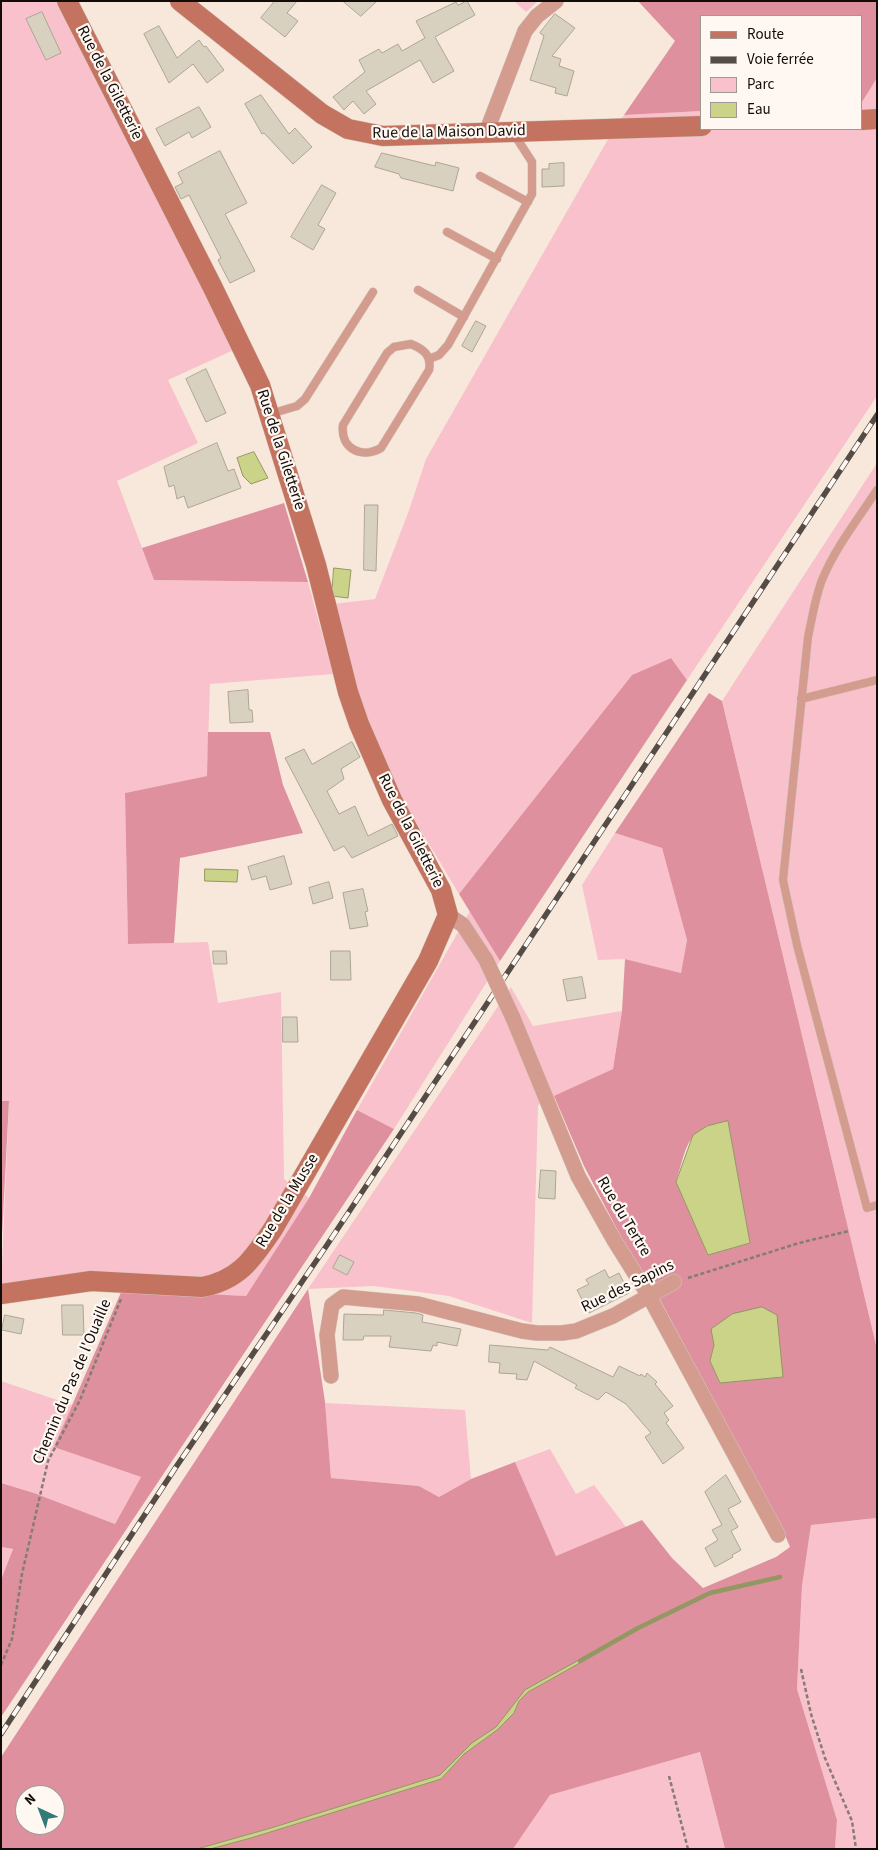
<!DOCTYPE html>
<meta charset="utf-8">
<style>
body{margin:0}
#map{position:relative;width:878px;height:1850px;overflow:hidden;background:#f8e8db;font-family:"Source Sans 3",sans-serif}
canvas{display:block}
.frame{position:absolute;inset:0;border:2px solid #110c08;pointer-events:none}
.legend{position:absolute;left:700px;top:15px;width:162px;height:115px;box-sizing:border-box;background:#fef7f2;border:1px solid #9f9994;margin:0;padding:6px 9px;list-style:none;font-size:15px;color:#110c08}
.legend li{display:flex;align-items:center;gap:10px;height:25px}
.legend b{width:25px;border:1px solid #9f9994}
.north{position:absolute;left:15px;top:1785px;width:50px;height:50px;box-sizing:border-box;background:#fef7f2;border:1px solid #9f9994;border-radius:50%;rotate:317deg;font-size:14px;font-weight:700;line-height:20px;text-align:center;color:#110c08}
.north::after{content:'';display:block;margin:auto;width:18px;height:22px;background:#317a78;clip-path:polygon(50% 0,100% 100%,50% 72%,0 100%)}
</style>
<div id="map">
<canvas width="878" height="1850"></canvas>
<div class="frame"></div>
<ul class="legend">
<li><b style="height:6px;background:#c37360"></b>Route</li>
<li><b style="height:6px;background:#544c45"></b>Voie ferrée</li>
<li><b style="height:14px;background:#f8c1cb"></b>Parc</li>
<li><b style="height:14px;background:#cbd389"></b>Eau</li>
</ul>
<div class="north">N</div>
</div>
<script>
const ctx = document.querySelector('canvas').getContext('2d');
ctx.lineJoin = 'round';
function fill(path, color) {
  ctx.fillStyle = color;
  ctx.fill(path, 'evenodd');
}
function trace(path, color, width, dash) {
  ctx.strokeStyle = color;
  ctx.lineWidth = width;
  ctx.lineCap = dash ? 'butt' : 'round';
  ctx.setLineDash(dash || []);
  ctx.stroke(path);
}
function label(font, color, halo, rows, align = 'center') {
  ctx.font = font + ' "Source Sans 3",sans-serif';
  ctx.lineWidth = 4.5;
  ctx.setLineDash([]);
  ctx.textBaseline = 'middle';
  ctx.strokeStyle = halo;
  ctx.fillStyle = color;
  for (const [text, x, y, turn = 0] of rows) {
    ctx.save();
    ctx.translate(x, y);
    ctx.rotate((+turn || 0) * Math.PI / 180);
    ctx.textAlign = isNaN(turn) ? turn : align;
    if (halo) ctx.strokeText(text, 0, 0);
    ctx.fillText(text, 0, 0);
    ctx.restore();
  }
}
const green = new Path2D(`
 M 1,1 L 56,1 L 238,348 L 168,380 L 198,443 L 117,481 L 154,580 L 308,582 L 333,674 L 210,684 L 207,776 L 125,793 L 128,944 L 208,942 L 218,1003 L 281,992 L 284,1179 L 309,1198 L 246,1296 L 1,1287 L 9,1102 L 1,1101 Z
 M 514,1 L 538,1 L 526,12 Z
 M 877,78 L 877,396 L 687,680 L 671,658 L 632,675 L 459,894 L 399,794 L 361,703 L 333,604 L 375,599 L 408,513 L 426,459 L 607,141 L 624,115 L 702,111 L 702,129 L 862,129 L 862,102 Z
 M 877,463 L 877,1349 L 722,701 Z
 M 615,833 L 662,848 L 687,940 L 681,973 L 625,959 L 598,960 L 582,885 Z
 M 470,911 L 500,961 L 394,1129 L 357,1110 Z
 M 511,987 L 533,1026 L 622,1011 L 613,1069 L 538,1105 L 532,1323 L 449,1296 L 374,1286 L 308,1289 Z
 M 1,1381 L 72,1405 L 55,1447 L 141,1477 L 115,1524 L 34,1493 L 1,1483 Z
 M 325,1403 L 465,1410 L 471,1479 L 439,1497 L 419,1486 L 331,1478 Z
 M 550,1449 L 576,1494 L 594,1485 L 626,1527 L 556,1556 L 515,1462 Z
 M 877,1518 L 877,1849 L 835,1849 L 837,1820 L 797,1689 L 802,1586 L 811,1525 Z
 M 1,1547 L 13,1549 L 1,1580 Z
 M 700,1752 L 725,1849 L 513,1849 L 550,1795 Z`);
const forest = new Path2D(`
 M 638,1 L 877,1 L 877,78 L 862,102 L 862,16 L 702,16 L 702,111 L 624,115 L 675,41 Z
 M 284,503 L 308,582 L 154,580 L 142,548 Z
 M 671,658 L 687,680 L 500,961 L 459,894 L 632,675 Z
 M 709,693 L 722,701 L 877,1349 L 877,1518 L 811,1525 L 802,1586 L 797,1689 L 837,1820 L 835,1849 L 725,1849 L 700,1752 L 550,1795 L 513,1849 L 1,1849 L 1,1757 L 308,1289 L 325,1402 L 331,1478 L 419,1486 L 439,1497 L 471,1479 L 515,1462 L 556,1556 L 642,1520 L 672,1558 L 703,1588 L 776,1557 L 790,1547 L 782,1528 L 658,1296 L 620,1235 L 584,1166 L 554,1096 L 613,1069 L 622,1011 L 625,959 L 681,973 L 687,940 L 662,848 L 615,833 ZM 728,1122 L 750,1243 L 708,1255 L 676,1182 C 688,1145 685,1128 728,1122 ZM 714,1345 L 746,1379 L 720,1383 L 710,1361 ZM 25,1795 L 55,1795 L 55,1825 L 25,1825 Z
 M 208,732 L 270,732 L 283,785 L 303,833 L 180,858 L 174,943 L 128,944 L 125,793 L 207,776 Z
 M 1,1101 L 9,1101 L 1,1255 Z
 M 357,1110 L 394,1129 L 1,1717 L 1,1580 L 13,1549 L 1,1547 L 1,1483 L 34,1493 L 115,1524 L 141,1477 L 54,1447 L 122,1290 L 246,1296 L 309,1198 Z`);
const water = new Path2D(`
 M 254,452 L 268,478 L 251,484 L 243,476 L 237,458 Z
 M 334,568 L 351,570 L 348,598 L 332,596 Z
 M 205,869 L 238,870 L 237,882 L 205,881 Z
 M 728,1121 L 750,1243 L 708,1255 L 676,1182 L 693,1135 L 707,1126 Z
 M 762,1307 L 777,1315 L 783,1377 L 720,1383 L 710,1361 L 714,1345 L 711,1329 L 732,1314 Z
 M 585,1657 L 585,1660 L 528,1692 L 519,1701 L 514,1713 L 497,1730 L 464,1754 L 441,1779 L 251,1838 L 210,1849 L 197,1849 L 271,1828 L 440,1775 L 472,1743 L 496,1727 L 525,1690 Z`);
const stream = new Path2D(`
 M 580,1661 L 638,1628 L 710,1593 L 780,1577`);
const building = new Path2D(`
 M 275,1 L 297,1 L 287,13 L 298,21 L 285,37 L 261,18 Z
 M 343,1 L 377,1 L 361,16 Z
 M 467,1 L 475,15 L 435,37 L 454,71 L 433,83 L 420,60 L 366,91 L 376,104 L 364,114 L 353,101 L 344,110 L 333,97 L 365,72 L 359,60 L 379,49 L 382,53 L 398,44 L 402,51 L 425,38 L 416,21 L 456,2 L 458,5 Z
 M 42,12 L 61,53 L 46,60 L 26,19 Z
 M 555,14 L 575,28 L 552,56 L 561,59 L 559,66 L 574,71 L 567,96 L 555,93 L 556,88 L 530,80 L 544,36 L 540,33 Z
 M 159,26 L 177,58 L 199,40 L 204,47 L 206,46 L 224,70 L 207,83 L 193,64 L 169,83 L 144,34 Z
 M 261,95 L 289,134 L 295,128 L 312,147 L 293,164 L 264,133 L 262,134 L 245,104 Z
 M 199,107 L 211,127 L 192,138 L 189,132 L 165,146 L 156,129 Z
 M 220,151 L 247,203 L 225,214 L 255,271 L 230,283 L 218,260 L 221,258 L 189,195 L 181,199 L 175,187 L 183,183 L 178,173 Z
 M 382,153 L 435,166 L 436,162 L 459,168 L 453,191 L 401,178 L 399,174 L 375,167 Z
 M 564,163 L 564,186 L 542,187 L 542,169 L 549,169 L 549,164 Z
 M 322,185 L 336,193 L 318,225 L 325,229 L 313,250 L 291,237 Z
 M 476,321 L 486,326 L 472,352 L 462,346 Z
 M 206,369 L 226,413 L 206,422 L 186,379 Z
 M 217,443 L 228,471 L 234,469 L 241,488 L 188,508 L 184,496 L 177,499 L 174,485 L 169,487 L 164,467 Z
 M 365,505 L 378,505 L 376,571 L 364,570 Z
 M 248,690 L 249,710 L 252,710 L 253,722 L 230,723 L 228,692 Z
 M 352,742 L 360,757 L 341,769 L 344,779 L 327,791 L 339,814 L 355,806 L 368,836 L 392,824 L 398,836 L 352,858 L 344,846 L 334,851 L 285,758 L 304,749 L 312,764 Z
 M 284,856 L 292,884 L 270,890 L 266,876 L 252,880 L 248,867 Z
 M 329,882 L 333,898 L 313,904 L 309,888 Z
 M 363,889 L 368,911 L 365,912 L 368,926 L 350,929 L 343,893 Z
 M 213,951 L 226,951 L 227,964 L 214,964 Z
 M 331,951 L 350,951 L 351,980 L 331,980 Z
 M 582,977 L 586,998 L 567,1001 L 563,980 Z
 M 283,1017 L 297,1017 L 298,1042 L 283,1042 Z
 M 541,1170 L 556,1171 L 555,1199 L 539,1198 Z
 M 340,1255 L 354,1262 L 347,1275 L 333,1268 Z
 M 605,1270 L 609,1278 L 619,1273 L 629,1293 L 589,1313 L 577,1290 L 589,1284 L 586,1280 Z
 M 62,1305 L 83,1305 L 84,1335 L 63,1335 Z
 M 384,1310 L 416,1313 L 423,1315 L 422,1322 L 461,1329 L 457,1346 L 437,1342 L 437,1346 L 433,1345 L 431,1351 L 389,1347 L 391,1336 L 364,1336 L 363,1340 L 343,1340 L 344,1314 L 383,1315 Z
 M 5,1315 L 24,1319 L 21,1334 L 2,1330 Z
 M 490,1345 L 548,1350 L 550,1347 L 613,1377 L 619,1366 L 640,1376 L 641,1374 L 645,1377 L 647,1373 L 657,1382 L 655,1384 L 673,1406 L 664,1413 L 669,1420 L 666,1423 L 684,1448 L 663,1464 L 645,1437 L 651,1433 L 626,1404 L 606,1392 L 598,1400 L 575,1388 L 577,1385 L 534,1361 L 527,1380 L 516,1379 L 517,1374 L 499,1373 L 500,1363 L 489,1362 Z
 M 726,1475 L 741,1502 L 728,1509 L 738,1527 L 731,1531 L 741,1550 L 732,1555 L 733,1557 L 715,1567 L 705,1548 L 718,1540 L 712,1530 L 722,1525 L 705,1492 Z`);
const path = new Path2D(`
 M 688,1278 L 799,1243 L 849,1231
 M 1,1665 L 12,1639 L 22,1574 L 48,1461 L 80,1400 L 121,1299
 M 801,1669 L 811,1714 L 825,1758 L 852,1821 L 856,1849
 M 669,1776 L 688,1849`);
const lane = new Path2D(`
 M 480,176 L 528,202
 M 447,232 L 497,259
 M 418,290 L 464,317
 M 411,344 C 423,349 432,355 429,370 L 381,448 C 362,459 340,449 343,425 L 387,353 L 394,347 Z
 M 429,359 L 439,355 L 448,345 L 532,194 L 532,162 L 514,134
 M 270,414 L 297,406 L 305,399 L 373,292
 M 877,490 C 858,519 835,548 822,580 C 815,598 812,619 808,637 L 783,880 L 797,945 L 867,1208 L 877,1205
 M 801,699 L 877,680`);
const street = new Path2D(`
 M 488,134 L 489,125 L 525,31 L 537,16 L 556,1
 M 448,915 L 463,925 L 486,960
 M 513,1018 L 578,1176 L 614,1240 L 649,1296 L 778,1535
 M 331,1376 L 327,1335 L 332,1305 L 343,1297 L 418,1304 L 522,1331 L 537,1333 L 562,1333 L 576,1331 L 613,1316 L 674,1282`);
const secondary = new Path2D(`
 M 180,1 L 322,114 L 348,129 L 383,136 L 702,126
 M 862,120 L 877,119
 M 1,1294 L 91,1281 L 202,1287 C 240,1280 253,1258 273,1229 L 428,961 L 448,915 L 441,890 L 392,800 L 359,724 L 348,692 L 316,565 L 260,385 L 212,286 L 67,1`);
const rail = new Path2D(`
 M 1,1734 L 176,1467 L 327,1245 L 877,415`);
const streetBridge = new Path2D(`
 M 486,960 L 513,1018`);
const streetNames = [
 ["Rue de la Giletterie",109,83,63],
 ["Rue de la Maison David",449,133,-1],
 ["Rue de la Giletterie",280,450,72],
 ["Rue de la Giletterie",410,831,63],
 ["Rue de la Musse",288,1201,-59],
 ["Rue du Tertre",623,1217,59],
 ["Rue des Sapins",628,1287,-26],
 ["Chemin du Pas de l'Ouaille",73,1382,-67]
];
fill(green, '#f8c1cb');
fill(forest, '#de909f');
fill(water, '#cbd389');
trace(water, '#939762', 1);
trace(stream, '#939762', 4.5);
fill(building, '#d9d1c0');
trace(building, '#aca595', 1);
trace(lane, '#d3c5b9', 9);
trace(street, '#d3c5b9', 16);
trace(secondary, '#d3c5b9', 21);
trace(path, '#867c73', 2.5, [4, 2.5]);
trace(lane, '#d39c8e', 8);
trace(street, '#d39c8e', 15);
trace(secondary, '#c37360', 20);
trace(rail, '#544c45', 5.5);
trace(rail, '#fef7f2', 4, [11]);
trace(streetBridge, '#d3c5b9', 16, []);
trace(streetBridge, '#d39c8e', 15);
label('16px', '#110c08', '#fef7f2', streetNames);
</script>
